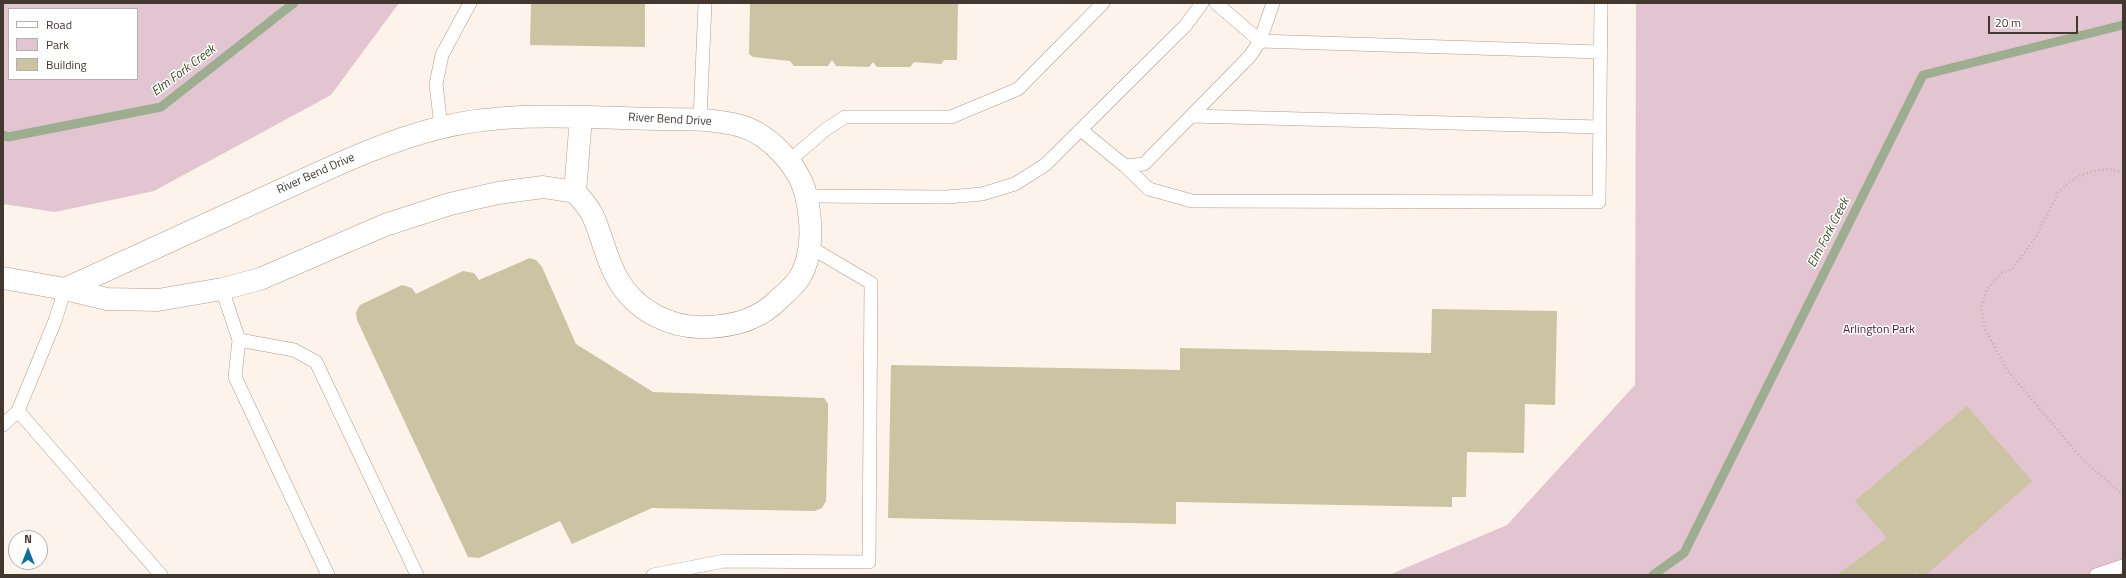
<!DOCTYPE html>
<style>
body{margin:0}
#map{position:relative;width:2126px;height:578px;overflow:hidden;background:#fdf3ea;font-family:"Titillium Web",sans-serif}
canvas{display:block}
.frame{position:absolute;inset:0;border:4px solid #42382f;pointer-events:none}
.legend{position:absolute;left:8px;top:8px;width:130px;height:72px;box-sizing:border-box;background:#fff;border:1px solid #b3afac;margin:0;padding:5px 7px;list-style:none;font-size:12px;color:#42382f}
.legend li{display:flex;align-items:center;gap:8px;height:20px}
.legend b{width:20px;border:1px solid #b3afac}
.north{position:absolute;left:8px;top:530px;width:40px;height:40px;box-sizing:border-box;background:#fff;border:1px solid #b3afac;border-radius:50%;rotate:0deg;font-size:11px;font-weight:700;line-height:16px;text-align:center;color:#42382f}
.north::after{content:'';display:block;margin:auto;width:14px;height:18px;background:#0a709d;clip-path:polygon(50% 0,100% 100%,50% 72%,0 100%)}
.scale{position:absolute;left:1988px;top:16px;width:90px;height:18px;box-sizing:border-box;border:2px solid #42382f;border-top:0;padding-left:5px;font-size:12px;line-height:14px;white-space:nowrap;color:#42382f;-webkit-text-stroke:3px #fff;paint-order:stroke}
</style>
<div id="map">
<canvas width="2126" height="578"></canvas>
<div class="frame"></div>
<ul class="legend">
<li><b style="height:5px;background:#fff"></b>Road</li>
<li><b style="height:11px;background:#e2c5d0"></b>Park</li>
<li><b style="height:11px;background:#cbc3a1"></b>Building</li>
</ul>
<div class="north">N</div>
<div class="scale">20 m</div>
</div>
<script>
const ctx = document.querySelector('canvas').getContext('2d');
ctx.lineJoin = 'round';
function fill(path, color) {
  ctx.fillStyle = color;
  ctx.fill(path, 'evenodd');
}
function trace(path, color, width, dash) {
  ctx.strokeStyle = color;
  ctx.lineWidth = width;
  ctx.lineCap = dash ? 'butt' : 'round';
  ctx.setLineDash(dash || []);
  ctx.stroke(path);
}
function label(font, color, halo, rows, align = 'center') {
  ctx.font = font + ' "Titillium Web",sans-serif';
  ctx.lineWidth = 3;
  ctx.setLineDash([]);
  ctx.textBaseline = 'middle';
  ctx.strokeStyle = halo;
  ctx.fillStyle = color;
  for (const [text, x, y, turn = 0] of rows) {
    ctx.save();
    ctx.translate(x, y);
    ctx.rotate((+turn || 0) * Math.PI / 180);
    ctx.textAlign = isNaN(turn) ? turn : align;
    if (halo) ctx.strokeText(text, 0, 0);
    ctx.fillText(text, 0, 0);
    ctx.restore();
  }
}
const green = new Path2D(`
 M 3,3 L 399,3 L 331,95 L 154,191 L 55,212 L 3,204 ZM 9,9 L 137,9 L 137,79 L 9,79 Z
 M 1636,3 L 2123,3 L 2123,575 L 1389,575 L 1507,525 L 1635,385 Z`);
const stream = new Path2D(`
 M 3,135 L 8,137 L 161,107 L 294,3
 M 1653,575 L 1684,553 L 1923,75 L 2123,25`);
const building = new Path2D(`
 M 531,3 L 645,3 L 645,47 L 530,45 Z
 M 750,3 L 958,3 L 957,60 L 944,60 L 941,64 L 914,62 L 910,67 L 877,67 L 873,62 L 869,67 L 836,66 L 832,60 L 828,66 L 794,66 L 790,61 L 753,57 L 749,54 Z
 M 530,258 L 536,260 L 542,267 L 576,344 L 653,392 L 824,398 L 828,404 L 828,417 L 826,501 L 822,508 L 815,511 L 652,508 L 572,544 L 560,521 L 479,558 L 468,557 L 357,320 L 356,312 L 360,305 L 402,285 L 412,288 L 416,294 L 463,271 L 474,273 L 479,280 Z
 M 1432,309 L 1557,311 L 1555,405 L 1525,404 L 1524,453 L 1467,452 L 1466,497 L 1452,497 L 1452,507 L 1176,502 L 1176,524 L 888,518 L 891,365 L 1180,370 L 1180,348 L 1431,353 Z
 M 1967,406 L 2032,481 L 1926,575 L 1918,575 L 1916,572 L 1913,575 L 1840,575 L 1839,573 L 1887,538 L 1855,501 Z`);
const path = new Path2D(`
 M 2123,172 L 2108,169 L 2094,171 L 2081,175 L 2068,183 L 2058,193 L 2036,237 L 2012,269 L 2002,273 L 1987,289 L 1981,309 L 1985,329 L 2007,370 L 2084,461 L 2123,495`);
const lane = new Path2D(`
 M 1273,3 L 1260,41 L 1600,52
 M 1191,116 L 1599,127
 M 700,119 L 705,3
 M 441,127 L 436,84 L 442,55 L 470,3
 M 1081,130 L 1125,166 L 1144,164 L 1250,56 L 1260,41 L 1216,3
 M 789,161 L 825,130 L 845,117 L 951,117 L 1018,89 L 1103,3
 M 1125,166 L 1149,189 L 1192,201 L 1599,202 L 1601,3
 M 807,196 L 947,197 L 982,194 L 1015,184 L 1045,165 L 1186,25 L 1202,3
 M 65,289 L 55,321 L 18,411 L 161,575
 M 222,289 L 239,340 L 235,377 L 328,575
 M 239,340 L 294,350 L 316,362 L 417,575
 M 3,425 L 18,411
 M 653,575 L 724,561 L 869,562 L 871,283 L 810,247
 M 2096,575 L 2123,566`);
const street = new Path2D(`
 M 575,192 L 543,187 L 498,193 L 450,204 L 385,225 L 260,279 L 222,289 L 158,300 L 107,299 L 65,289 C 135,257 205,225 275,193 C 328,169 382,142 439,128 C 511,110 588,118 662,119 C 688,119 716,119 741,126 C 771,135 802,169 807,200 C 812,224 813,255 800,277 C 795,285 786,293 779,299 C 760,319 735,326 708,327 C 671,329 635,311 617,278 C 606,259 602,236 593,216 C 589,207 581,199 575,192 L 581,117
 M 3,278 L 65,289`);
const streetNames = [
 ["River Bend Drive",670,120,3],
 ["River Bend Drive",316,174,-24]
];
const parkNames = [
 ["Arlington Park",1879,330]
];
const waterNames = [
 ["Elm Fork Creek",184,71,-37],
 ["Elm Fork Creek",1829,233,-63]
];
fill(green, '#e2c5d0');
trace(stream, '#9cae8f', 9);
fill(building, '#cbc3a1');
trace(lane, '#b39b87', 14);
trace(street, '#b39b87', 23);
trace(path, '#bdb3aa', 2.5, [1, 3]);
trace(lane, '#fff', 13);
trace(street, '#fff', 22);
label('12px', '#42382f', '#fff', streetNames);
label('12px', '#46172d', '#fff', parkNames);
label('italic 13px', '#364f20', '#fff', waterNames);
</script>
